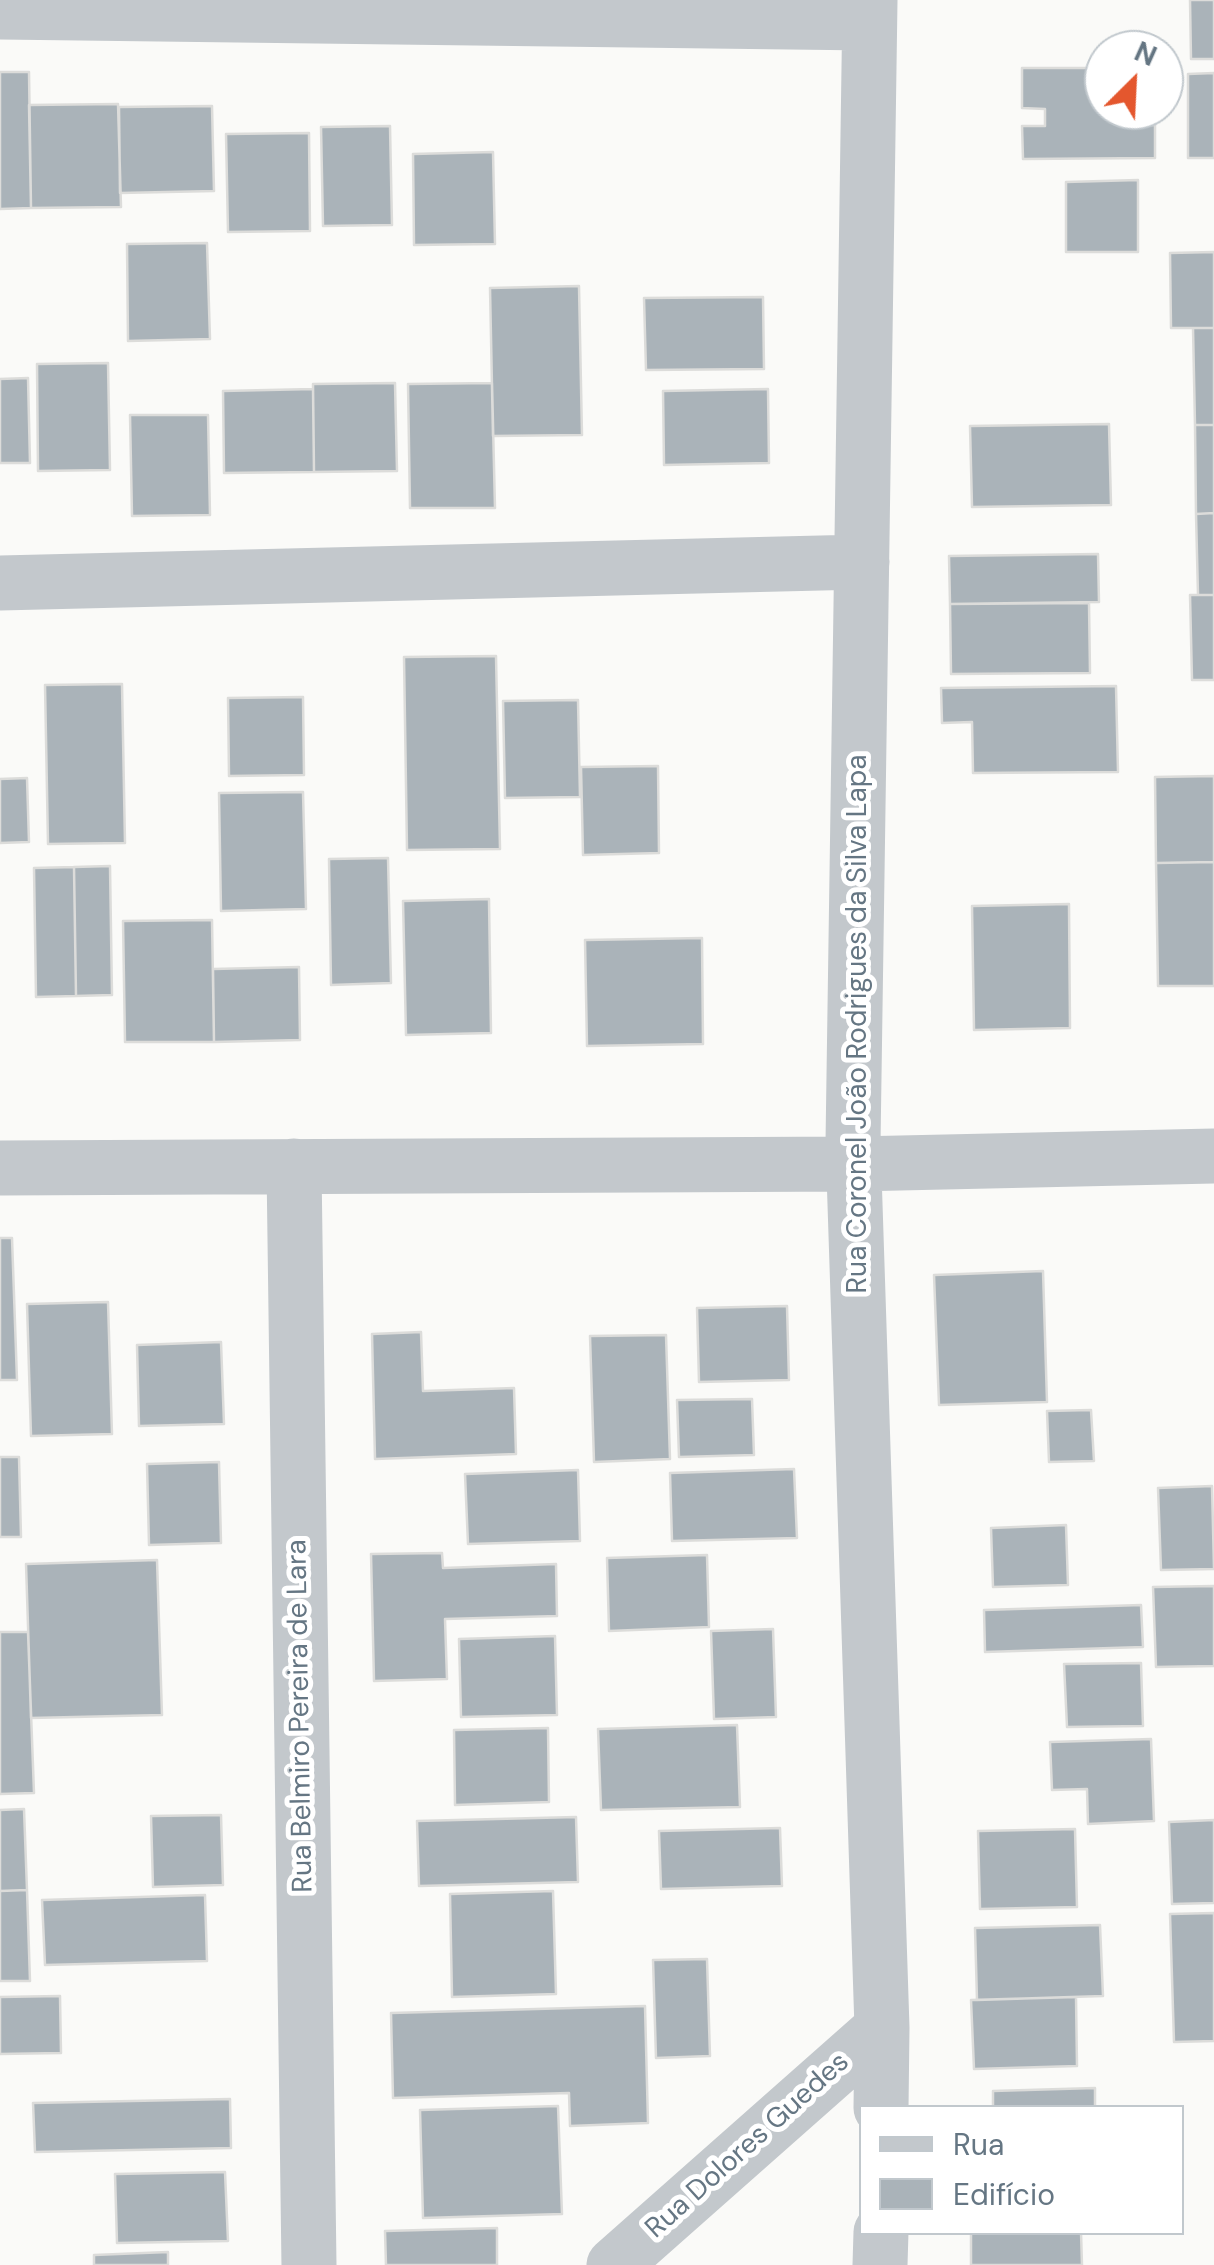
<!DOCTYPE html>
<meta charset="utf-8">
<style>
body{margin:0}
#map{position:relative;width:1214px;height:2265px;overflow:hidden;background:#fafaf8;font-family:"DM Sans",sans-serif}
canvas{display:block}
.legend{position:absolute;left:859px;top:2105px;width:325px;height:130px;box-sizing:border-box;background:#fff;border:2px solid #c1c8cd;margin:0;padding:12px 18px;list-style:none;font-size:30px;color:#657683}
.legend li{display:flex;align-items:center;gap:20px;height:50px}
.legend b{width:50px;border:2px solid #c1c8cd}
.north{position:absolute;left:1084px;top:30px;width:100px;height:100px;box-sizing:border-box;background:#fff;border:2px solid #c1c8cd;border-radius:50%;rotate:24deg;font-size:28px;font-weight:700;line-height:40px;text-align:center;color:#657683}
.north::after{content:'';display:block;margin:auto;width:35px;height:45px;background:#e4572e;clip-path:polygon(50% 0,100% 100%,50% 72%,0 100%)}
</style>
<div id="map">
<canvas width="1214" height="2265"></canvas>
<ul class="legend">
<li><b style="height:12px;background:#c3c8cc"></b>Rua</li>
<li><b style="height:28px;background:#aab3b9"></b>Edifício</li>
</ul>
<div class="north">N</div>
</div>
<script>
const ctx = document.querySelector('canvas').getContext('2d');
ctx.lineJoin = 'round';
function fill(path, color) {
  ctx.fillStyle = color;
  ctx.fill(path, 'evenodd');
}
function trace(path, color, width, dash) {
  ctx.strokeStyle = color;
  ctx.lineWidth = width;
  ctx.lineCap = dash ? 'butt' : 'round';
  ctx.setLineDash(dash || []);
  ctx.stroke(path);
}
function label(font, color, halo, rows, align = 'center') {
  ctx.font = font + ' "DM Sans",sans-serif';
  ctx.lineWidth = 10;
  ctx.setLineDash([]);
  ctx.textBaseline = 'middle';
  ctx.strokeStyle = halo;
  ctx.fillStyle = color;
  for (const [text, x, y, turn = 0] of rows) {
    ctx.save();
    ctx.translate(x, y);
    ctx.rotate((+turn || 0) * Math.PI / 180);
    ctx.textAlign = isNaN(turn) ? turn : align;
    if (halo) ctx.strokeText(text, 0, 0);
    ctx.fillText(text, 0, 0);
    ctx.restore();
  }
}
const building = new Path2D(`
 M 1190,0 L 1214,0 L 1214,59 L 1191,59 Z
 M 1022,68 L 1104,68 L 1104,110 L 1125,110 L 1126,125 L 1155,125 L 1155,158 L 1023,159 L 1022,126 L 1045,126 L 1045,109 L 1022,108 Z
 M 0,72 L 29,72 L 31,208 L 0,209 Z
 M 1214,73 L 1214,158 L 1188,158 L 1188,74 Z
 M 118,104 L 121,207 L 31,208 L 29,105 Z
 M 212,106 L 214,191 L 120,193 L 119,107 Z
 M 390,126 L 392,225 L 323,226 L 321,127 Z
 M 309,133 L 310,231 L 228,232 L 226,134 Z
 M 493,152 L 495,244 L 414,245 L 413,154 Z
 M 1138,180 L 1138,252 L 1066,252 L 1066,182 Z
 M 207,243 L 210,339 L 128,341 L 127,244 Z
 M 1214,252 L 1214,328 L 1171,328 L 1170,253 Z
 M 579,286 L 582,435 L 493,436 L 490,288 Z
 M 763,297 L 764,369 L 646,370 L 644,298 Z
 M 1193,328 L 1214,328 L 1214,425 L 1195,425 Z
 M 108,363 L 110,470 L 38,471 L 37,364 Z
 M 28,378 L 30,463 L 0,463 L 0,379 Z
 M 395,383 L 397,471 L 314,472 L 313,384 Z
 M 492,383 L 495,508 L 410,508 L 408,384 Z
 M 313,389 L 314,472 L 224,473 L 223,391 Z
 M 768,389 L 769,463 L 664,465 L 663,391 Z
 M 130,415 L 208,415 L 210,515 L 132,516 Z
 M 1109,424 L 1111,505 L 972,507 L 970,426 Z
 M 1195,425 L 1214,425 L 1214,513 L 1196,514 Z
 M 1214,513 L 1214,595 L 1198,595 L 1196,514 Z
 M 1098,554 L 1099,602 L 950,604 L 949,556 Z
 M 1190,595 L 1214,595 L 1214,680 L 1192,680 Z
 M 1089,603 L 1090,673 L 951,674 L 950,604 Z
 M 496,656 L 500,849 L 407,850 L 404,657 Z
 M 122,684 L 125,843 L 48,844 L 45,685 Z
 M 1116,686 L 1118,772 L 973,773 L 972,722 L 942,723 L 941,688 Z
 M 303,697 L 304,775 L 229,776 L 228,698 Z
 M 578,700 L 580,797 L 505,798 L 503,701 Z
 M 658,766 L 659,853 L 583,855 L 581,767 Z
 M 1214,776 L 1214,862 L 1156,863 L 1155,777 Z
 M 27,778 L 29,842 L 0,843 L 0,779 Z
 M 303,792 L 306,909 L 221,911 L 219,793 Z
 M 388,858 L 391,983 L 331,985 L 329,859 Z
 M 1214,862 L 1214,986 L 1158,986 L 1156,863 Z
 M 110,866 L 112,995 L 76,996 L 74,867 Z
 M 74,867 L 76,996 L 36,997 L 34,868 Z
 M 489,899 L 491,1033 L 406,1035 L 403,901 Z
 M 1069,904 L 1070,1028 L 974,1030 L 972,906 Z
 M 212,920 L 214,1042 L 125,1042 L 123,921 Z
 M 702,938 L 703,1044 L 587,1046 L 585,940 Z
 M 299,967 L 300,1040 L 214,1042 L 213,969 Z
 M 0,1238 L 12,1238 L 17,1380 L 0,1380 Z
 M 1043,1271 L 1047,1402 L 939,1405 L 934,1275 Z
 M 108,1302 L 112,1434 L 31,1436 L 27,1304 Z
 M 787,1306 L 789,1380 L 699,1382 L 697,1308 Z
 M 421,1332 L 423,1391 L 514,1388 L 516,1454 L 375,1459 L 372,1334 Z
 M 666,1335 L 670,1459 L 594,1462 L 590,1336 Z
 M 221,1342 L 224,1424 L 139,1426 L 137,1345 Z
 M 752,1399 L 754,1455 L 679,1457 L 677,1400 Z
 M 1091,1410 L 1094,1461 L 1049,1462 L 1047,1411 Z
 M 0,1457 L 19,1457 L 21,1537 L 0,1537 Z
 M 219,1462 L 221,1543 L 149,1545 L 147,1464 Z
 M 794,1469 L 797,1538 L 672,1541 L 670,1473 Z
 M 578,1470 L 580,1541 L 468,1544 L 465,1474 Z
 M 1212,1486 L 1214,1569 L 1161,1570 L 1158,1488 Z
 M 1066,1525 L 1068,1585 L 993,1587 L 991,1528 Z
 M 442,1553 L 443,1568 L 556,1564 L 557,1616 L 445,1619 L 447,1679 L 374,1681 L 371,1554 Z
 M 707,1555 L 709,1627 L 609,1631 L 607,1558 Z
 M 157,1560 L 162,1715 L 31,1718 L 26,1564 Z
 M 1214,1586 L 1214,1666 L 1156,1667 L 1153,1587 Z
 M 1141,1605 L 1143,1647 L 985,1652 L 984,1610 Z
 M 773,1629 L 776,1717 L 714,1719 L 711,1631 Z
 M 0,1632 L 28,1632 L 34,1793 L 0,1794 Z
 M 555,1636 L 557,1715 L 461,1717 L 459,1639 Z
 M 1141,1663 L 1143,1726 L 1067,1727 L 1064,1664 Z
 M 737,1725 L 740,1807 L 601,1810 L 598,1729 Z
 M 548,1728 L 549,1802 L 455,1805 L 454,1730 Z
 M 1151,1739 L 1154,1821 L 1088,1824 L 1087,1789 L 1052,1790 L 1050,1742 Z
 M 24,1809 L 27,1890 L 0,1891 L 0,1810 Z
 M 221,1815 L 223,1885 L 153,1887 L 151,1816 Z
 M 576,1817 L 578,1882 L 419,1886 L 417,1821 Z
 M 1214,1820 L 1214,1903 L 1172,1904 L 1169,1822 Z
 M 780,1828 L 782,1886 L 661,1889 L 659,1831 Z
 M 1075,1829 L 1077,1907 L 980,1909 L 978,1831 Z
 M 27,1890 L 30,1981 L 0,1981 L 0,1891 Z
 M 553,1891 L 556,1994 L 452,1997 L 450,1894 Z
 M 205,1895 L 207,1961 L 45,1965 L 42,1900 Z
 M 1214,1913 L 1214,2041 L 1174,2042 L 1170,1914 Z
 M 1100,1925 L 1103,1996 L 977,2000 L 975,1928 Z
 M 707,1959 L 710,2056 L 656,2058 L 653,1960 Z
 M 60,1996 L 61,2053 L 0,2054 L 0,1997 Z
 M 1076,1997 L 1077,2066 L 974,2069 L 971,2000 Z
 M 645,2006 L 648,2123 L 570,2126 L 569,2093 L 393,2098 L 391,2013 Z
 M 1095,2088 L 1095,2108 L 993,2108 L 993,2091 Z
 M 230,2099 L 231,2148 L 35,2152 L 33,2103 Z
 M 558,2106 L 562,2214 L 423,2218 L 420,2110 Z
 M 225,2172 L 228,2241 L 117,2243 L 115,2174 Z
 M 497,2228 L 497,2265 L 386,2265 L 385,2231 Z
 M 971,2232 L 1081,2232 L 1082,2265 L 971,2265 Z
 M 168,2252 L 168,2265 L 94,2265 L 94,2255 Z`);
const minor = new Path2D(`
 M 870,0 L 853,1143 L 882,2028 L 881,2108
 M 0,12 L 869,23
 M 0,583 L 862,562
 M 294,1166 L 309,2265
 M 0,1168 L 855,1164 L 1214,1156
 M 614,2265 L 882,2028
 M 880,2265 L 881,2232`);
const streetNames = [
 ["Rua Coronel João Rodrigues da Silva Lapa",859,1024,-90],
 ["Rua Belmiro Pereira de Lara",301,1716,-91],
 ["Rua Dolores Guedes",748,2146,-42]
];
fill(building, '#aab3b9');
trace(building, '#dcdcda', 2.5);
trace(minor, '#c3c8cc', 55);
label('28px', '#657683', '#fff', streetNames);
</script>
